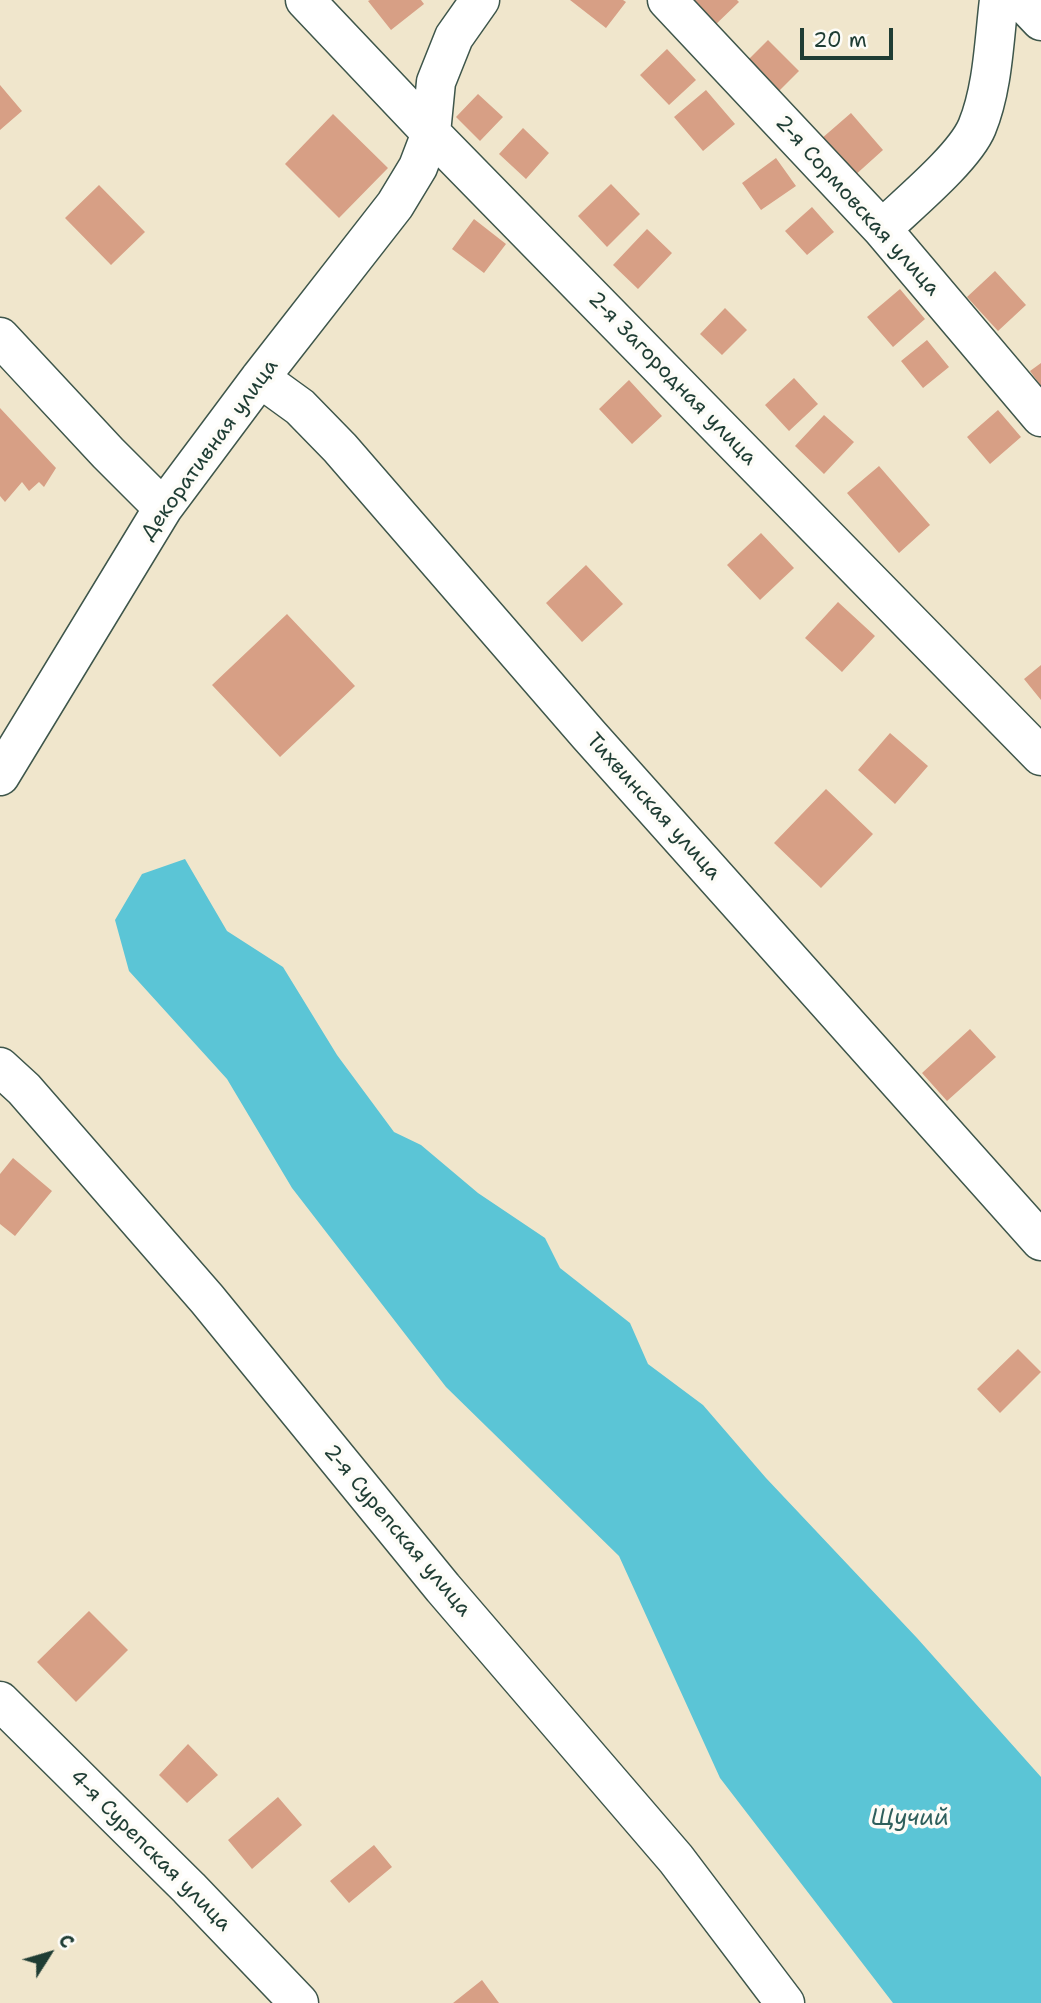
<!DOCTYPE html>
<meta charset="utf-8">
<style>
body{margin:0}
#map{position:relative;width:1041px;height:2003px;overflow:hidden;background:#f0e6cc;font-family:"Shantell Sans",sans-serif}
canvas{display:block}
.north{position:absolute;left:14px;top:1919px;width:70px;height:70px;-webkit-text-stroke:5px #fdfcf7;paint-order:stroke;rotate:53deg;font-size:19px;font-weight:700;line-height:28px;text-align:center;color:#1f3d34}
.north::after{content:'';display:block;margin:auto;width:24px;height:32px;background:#1f3d34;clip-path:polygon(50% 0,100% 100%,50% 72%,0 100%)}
.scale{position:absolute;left:800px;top:28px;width:93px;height:32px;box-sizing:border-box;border:4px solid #1f3d34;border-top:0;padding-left:9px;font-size:21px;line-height:24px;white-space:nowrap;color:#1f3d34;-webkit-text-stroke:5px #fdfcf7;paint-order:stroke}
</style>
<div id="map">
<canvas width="1041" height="2003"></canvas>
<div class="north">С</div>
<div class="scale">20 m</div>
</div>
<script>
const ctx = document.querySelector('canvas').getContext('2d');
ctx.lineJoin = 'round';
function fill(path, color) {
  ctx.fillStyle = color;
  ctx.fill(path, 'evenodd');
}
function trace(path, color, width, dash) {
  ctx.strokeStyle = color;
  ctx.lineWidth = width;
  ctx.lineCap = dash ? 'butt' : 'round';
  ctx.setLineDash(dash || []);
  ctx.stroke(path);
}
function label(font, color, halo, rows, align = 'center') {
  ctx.font = font + ' "Shantell Sans",sans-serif';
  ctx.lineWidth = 7;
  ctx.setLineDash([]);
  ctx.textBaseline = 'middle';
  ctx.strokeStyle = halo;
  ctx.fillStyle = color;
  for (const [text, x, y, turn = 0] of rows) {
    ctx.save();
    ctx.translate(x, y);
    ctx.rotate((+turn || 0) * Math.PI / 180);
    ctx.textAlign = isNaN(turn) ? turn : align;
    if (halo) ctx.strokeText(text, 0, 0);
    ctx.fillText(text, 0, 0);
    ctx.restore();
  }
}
const water = new Path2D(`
 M 185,859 L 227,931 L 283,967 L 337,1055 L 394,1132 L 421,1145 L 478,1193 L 545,1238 L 560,1268 L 630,1323 L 648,1364 L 703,1405 L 766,1478 L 917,1638 L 1041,1777 L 1041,2003 L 893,2003 L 720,1778 L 619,1556 L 446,1387 L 292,1188 L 227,1079 L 129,971 L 115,920 L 142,874 Z`);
const building = new Path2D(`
 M 370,0 L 421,0 L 424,4 L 391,30 L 368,1 Z
 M 570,0 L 623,0 L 626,2 L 606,28 Z
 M 693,0 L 737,0 L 739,2 L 713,27 L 690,3 Z
 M 768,40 L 799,71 L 777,93 L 746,62 Z
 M 667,49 L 696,80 L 669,105 L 640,75 Z
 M 0,85 L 22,111 L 0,130 Z
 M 706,90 L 735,124 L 703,151 L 674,117 Z
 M 478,94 L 503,117 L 480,141 L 456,117 Z
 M 851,113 L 883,150 L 853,177 L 821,139 Z
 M 333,114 L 388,168 L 339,218 L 285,164 Z
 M 523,128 L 549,153 L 526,179 L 499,154 Z
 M 776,158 L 796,186 L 761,210 L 742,183 Z
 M 611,184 L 640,214 L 607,247 L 578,216 Z
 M 99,185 L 145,232 L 111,265 L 65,218 Z
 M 812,207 L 834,232 L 807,255 L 785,231 Z
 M 474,219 L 506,244 L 484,273 L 452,249 Z
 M 647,229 L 672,253 L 638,289 L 613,265 Z
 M 995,271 L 1026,305 L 998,331 L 967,297 Z
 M 900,289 L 925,319 L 893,347 L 867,317 Z
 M 725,308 L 747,330 L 722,355 L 700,334 Z
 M 927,340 L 949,367 L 923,388 L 901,361 Z
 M 1041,363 L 1041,386 L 1030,371 Z
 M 794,378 L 818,404 L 789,431 L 765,405 Z
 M 629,380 L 662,416 L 632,444 L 599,409 Z
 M 0,408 L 56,468 L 44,487 L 39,482 L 29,491 L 22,482 L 5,502 L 0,496 Z
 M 998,410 L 1021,437 L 990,464 L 967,437 Z
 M 824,415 L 854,442 L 824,474 L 795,446 Z
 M 879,466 L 930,525 L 899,553 L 847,493 Z
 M 761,533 L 794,568 L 760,600 L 727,565 Z
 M 586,565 L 623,604 L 582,642 L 546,603 Z
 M 838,602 L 875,636 L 842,672 L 805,638 Z
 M 287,614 L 355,686 L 280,757 L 212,685 Z
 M 1041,665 L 1041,700 L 1024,679 Z
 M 890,733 L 928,766 L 895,804 L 858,770 Z
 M 826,789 L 873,834 L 821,888 L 774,843 Z
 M 970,1029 L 996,1057 L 947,1101 L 922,1073 Z
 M 13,1158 L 52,1191 L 15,1236 L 0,1224 L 0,1174 Z
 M 1018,1349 L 1041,1372 L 1000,1413 L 977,1389 Z
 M 89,1611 L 128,1650 L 76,1702 L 37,1662 Z
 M 188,1744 L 218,1775 L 187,1803 L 159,1775 Z
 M 278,1797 L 302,1825 L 252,1869 L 228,1840 Z
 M 374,1845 L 392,1867 L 349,1903 L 330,1881 Z
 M 482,1980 L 499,2003 L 453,2003 Z`);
const minor = new Path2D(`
 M 305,0 L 431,133 L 1041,756
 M 667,0 L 882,229 L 1041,417
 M 1021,0 L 1041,21
 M 882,229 C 908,204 964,158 977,127 C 993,88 994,41 999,0
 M 0,337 L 108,453 L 163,508
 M 260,378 L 300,407 L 340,448 L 588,734 L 1041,1241
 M 0,776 L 163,508 L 260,378 L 395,205 L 418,167 L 431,133 L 436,82 L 454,37 L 480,0
 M 0,1067 L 24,1089 L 207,1299 L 443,1588 L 676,1859 L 785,2003
 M 0,1701 L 189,1888 L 299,2003`);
const streetNames = [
 ["2-я Сормовская улица",857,206,48],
 ["2-я Загородная улица",672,379,46],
 ["Декоративная улица",210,450,-54],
 ["Тихвинская улица",653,807,48],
 ["2-я Сурепская улица",397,1531,50],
 ["4-я Сурепская улица",150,1851,45]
];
const waterNames = [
 ["Щучий",910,1819]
];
fill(water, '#5bc5d6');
fill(building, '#d79f85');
trace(minor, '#3e564b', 41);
trace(minor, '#fff', 38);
label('21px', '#1f3d34', '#fdfcf7', streetNames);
label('italic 23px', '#2e5f5c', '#fdfcf7', waterNames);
</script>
